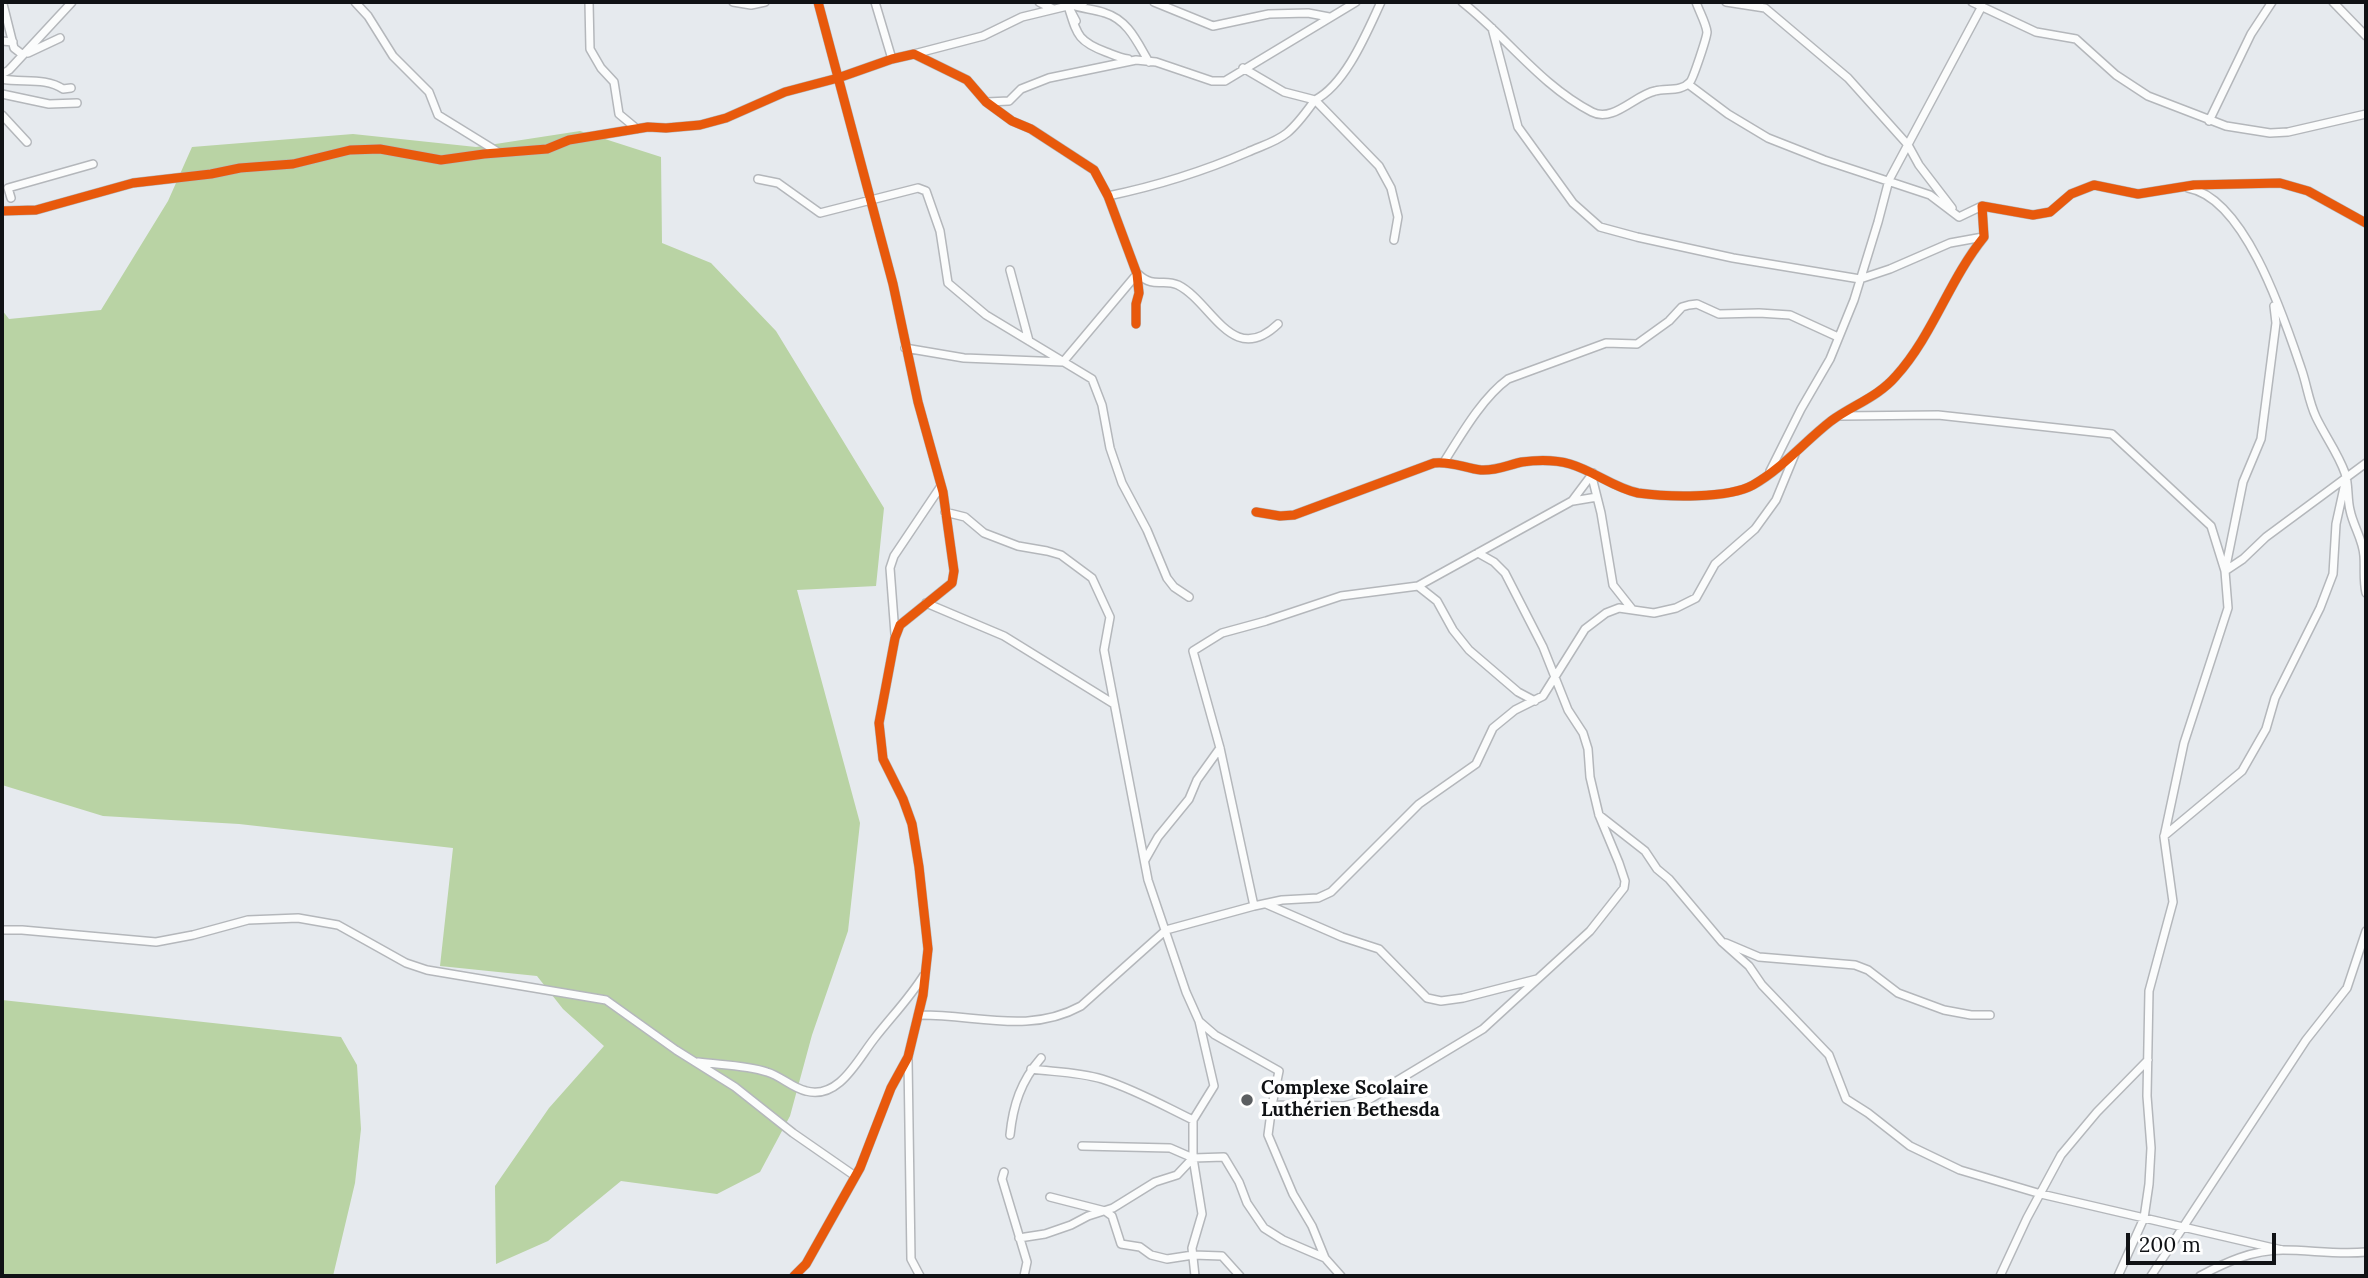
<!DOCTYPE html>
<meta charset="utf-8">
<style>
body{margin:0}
#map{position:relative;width:2368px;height:1278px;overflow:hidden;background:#e6eaee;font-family:Lora,serif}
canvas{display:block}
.frame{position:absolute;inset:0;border:4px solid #101215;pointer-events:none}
.scale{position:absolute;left:2126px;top:1233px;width:150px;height:32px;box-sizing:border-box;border:4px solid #101215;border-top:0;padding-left:9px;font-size:21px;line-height:24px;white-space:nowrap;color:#101215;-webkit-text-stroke:5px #fff;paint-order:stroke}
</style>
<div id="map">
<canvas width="2368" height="1278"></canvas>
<div class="frame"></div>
<div class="scale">200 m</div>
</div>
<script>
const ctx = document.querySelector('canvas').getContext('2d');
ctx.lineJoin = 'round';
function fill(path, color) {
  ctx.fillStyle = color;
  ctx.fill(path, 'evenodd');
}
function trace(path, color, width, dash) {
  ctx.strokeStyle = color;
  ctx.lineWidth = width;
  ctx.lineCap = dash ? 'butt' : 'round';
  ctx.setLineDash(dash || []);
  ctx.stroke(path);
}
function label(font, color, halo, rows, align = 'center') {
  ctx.font = font + ' Lora,serif';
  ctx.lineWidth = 7;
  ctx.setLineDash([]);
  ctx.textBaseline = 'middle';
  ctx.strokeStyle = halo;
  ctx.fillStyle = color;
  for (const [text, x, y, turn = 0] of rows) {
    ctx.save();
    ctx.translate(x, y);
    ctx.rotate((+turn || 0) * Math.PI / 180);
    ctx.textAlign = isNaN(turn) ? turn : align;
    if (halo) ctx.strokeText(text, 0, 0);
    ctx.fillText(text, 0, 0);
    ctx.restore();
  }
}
const forest = new Path2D(`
 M 580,131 L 661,157 L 662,243 L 711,263 L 776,331 L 884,508 L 876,586 L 797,590 L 860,823 L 848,931 L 812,1035 L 790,1116 L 760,1172 L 717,1194 L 621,1181 L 548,1241 L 496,1264 L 495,1186 L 549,1108 L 604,1046 L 563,1009 L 537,976 L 440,966 L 453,848 L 239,824 L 103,816 L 2,785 L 2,310 L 9,319 L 101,310 L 168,201 L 192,147 L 353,134 L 476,147 Z
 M 2,1000 L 341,1037 L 357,1065 L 361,1129 L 355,1183 L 333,1276 L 2,1276 Z`);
const minor = new Path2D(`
 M 355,2 L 368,16 L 393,56 L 429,92 L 438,115 L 498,152
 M 589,2 L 590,49 L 601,68 L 614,82 L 619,114 L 637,129
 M 733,2 L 751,5 L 765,2
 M 875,2 L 892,59
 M 1039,2 L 1053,9
 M 1154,2 L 1213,26 L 1269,14 L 1308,13 L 1329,17
 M 1462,2 C 1507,37 1540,85 1592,112 C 1613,123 1635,95 1655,91 C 1667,88 1681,92 1690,82 C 1693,79 1707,37 1707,32 C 1706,23 1699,11 1696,2
 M 1726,2 L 1765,8 L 1848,78 L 1908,145 L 1919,165 L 1952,208
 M 1972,2 L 2036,32 L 2076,39 L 2116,75 L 2148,96 L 2226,126 L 2270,133 L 2288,132 L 2366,114
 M 2333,2 L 2366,36
 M 3,4 L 14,48 L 23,55
 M 1072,5 C 1083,9 1094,9 1105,13 C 1128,20 1137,42 1149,62
 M 1076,21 L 1068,6 C 1077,34 1077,41 1106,52 C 1114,55 1120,58 1128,59
 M 1492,28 L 1518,127 L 1573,203 L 1600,227 L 1637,237 L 1733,258 L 1860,279 L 1890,269 L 1950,243 L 1983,237
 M 2,41 L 13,42
 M 28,53 L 60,38
 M 914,54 L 983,36 L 1022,17 L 1084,2
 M 1243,68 L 1284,92 L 1315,100 C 1346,84 1367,32 1381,2
 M 2,74 L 9,70 L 72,2
 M 2,79 C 21,83 46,77 63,89 L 71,88
 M 1688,84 L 1728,114 L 1768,138 L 1824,160 L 1930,195 L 1959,217 L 1982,206
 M 2,94 L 49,104 L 77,103
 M 987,102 L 1009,101 L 1021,89 L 1049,78 L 1136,60 L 1156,62 L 1212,81 L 1225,81 L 1356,2
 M 2,115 L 27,142
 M 2209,121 L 2251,34 L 2272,2
 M 758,179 L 778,183 L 820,213 L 918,188 L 926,191 L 940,231 L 948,283 L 986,315 L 1092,379 L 1102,405 L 1110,448 L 1122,483 L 1147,530 L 1167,578 L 1174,587 L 1189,597
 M 2188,188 C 2246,198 2285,321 2302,371 C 2307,386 2309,402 2316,417 C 2325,436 2338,453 2345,473 C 2349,485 2347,498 2350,510 C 2353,526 2363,539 2364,556 C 2365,568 2363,580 2366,593
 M 1108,196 C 1156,186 1204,171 1248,152 C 1261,146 1276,142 1287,133 C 1298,124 1307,111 1315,100 L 1379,166 L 1391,188 L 1398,217 L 1394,240
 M 11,198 L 8,188 L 93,164
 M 2,211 L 36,210 L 133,183 L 211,174 L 240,168 L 293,164 L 350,150 L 380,149 L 441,160 L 484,154 L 547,149 L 569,140 L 648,127 L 666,128 L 700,125 L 726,118 L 785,92 L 838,78 L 892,59 L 914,54 L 967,80 L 986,102 L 1012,121 L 1031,129 L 1094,170 L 1108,196 L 1137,274 L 1139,293 L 1136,304 L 1136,324
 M 1010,270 L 1029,341
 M 1138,274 C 1154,289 1163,278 1178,285 C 1212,302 1232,368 1278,324
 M 905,348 L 964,358 L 1063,362 L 1137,274
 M 1841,416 L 1938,415 L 2112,434 L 2211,526 L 2225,571 L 2228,608 L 2184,743 L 2164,837 L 2173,902 L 2149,991 L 2147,1096 L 2151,1148 L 2149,1184 L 2144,1218 L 2118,1276
 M 1444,462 C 1461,435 1482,398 1508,379 L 1606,343 L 1637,344 L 1669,321 L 1682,307 L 1689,305 L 1697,304 L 1719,314 L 1759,313 L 1790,315 L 1838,337
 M 1770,471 L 1801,409 L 1830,359 L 1854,300 L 1878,222 L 1889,180 L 1982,6
 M 1592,477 L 1601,513 L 1613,585 L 1632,609
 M 1573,501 L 1597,497
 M 945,512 L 965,517 L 984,533 L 1018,546 L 1047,551 L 1061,555 L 1092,578 L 1110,617 L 1104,650 L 1148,880 L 1186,992 L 1199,1021 L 1214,1086 L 1193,1120 L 1193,1158 L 1224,1157 L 1239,1182 L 1247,1203 L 1264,1228 L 1283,1240 L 1325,1258 L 1341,1276
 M 1256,512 L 1280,516 L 1294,515 L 1434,463 C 1452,461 1464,468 1481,470 C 1496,471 1508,465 1522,462 C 1537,460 1556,460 1570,464 C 1594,471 1614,488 1638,493 C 1667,497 1728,499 1753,485 C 1783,468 1805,441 1831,421 C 1853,405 1878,397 1896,376 C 1933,335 1949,280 1984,237 L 1982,206 L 2033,215 L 2050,212 L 2071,194 L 2094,185 L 2138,194 L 2194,185 L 2280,183 L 2308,191 L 2366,223
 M 2225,571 L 2243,482 L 2261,439 L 2276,323 L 2274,306
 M 2225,571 L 2243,559 L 2266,537 L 2366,463
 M 1418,586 L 1437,601 L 1453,630 L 1469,650 L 1518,692 L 1535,701
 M 926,603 L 1004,636 L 1114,704
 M 895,634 L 890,568 L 894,556 L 941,486
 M 1599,815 L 1645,851 L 1657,869 L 1669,879 L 1722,942 L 1749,966 L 1762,985 L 1829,1055 L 1846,1099 L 1868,1113 L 1910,1146 L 1960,1170 L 2041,1194 L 2282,1250
 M 2164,836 L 2242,771 L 2266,729 L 2275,698 L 2320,608 L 2333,574 L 2336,524 L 2345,483
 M 1145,860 L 1158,837 L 1189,799 L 1197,780 L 1220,748
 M 1266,904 L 1342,937 L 1379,949 L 1427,998 L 1441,1001 L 1463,998 L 1537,979
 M 1254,906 L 1220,748 L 1193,651 L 1222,633 L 1266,621 L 1341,596 L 1418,586 L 1572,501 L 1593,473
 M 2,930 L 22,930 L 156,942 L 193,935 L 248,920 L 298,918 L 338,925 L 406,963 L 427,970 L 606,1000 L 676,1050 L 735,1087 L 793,1133 L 855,1176
 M 1726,943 L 1759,957 L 1855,965 L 1868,970 L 1898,993 L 1944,1010 L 1971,1015 L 1990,1015
 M 918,1015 C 975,1014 1028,1035 1081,1006 L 1166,930 L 1254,906 L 1282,900 L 1318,898 L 1331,892 L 1419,804 L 1476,764 L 1493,728 L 1515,710 L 1543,696 L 1585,629 L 1606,613 L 1619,608 L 1654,613 L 1676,608 L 1696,598 L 1715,564 L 1755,529 L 1776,500 L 1795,454
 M 1200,1022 L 1215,1035 L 1279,1071 L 1272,1105 L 1344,1106 L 1370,1099 L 1389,1088 L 1395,1082 L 1483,1029 L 1590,931 L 1624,888 L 1625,881 L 1619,863 L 1599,815 L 1590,777 L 1588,749 L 1583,733 L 1568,710 L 1543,647 L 1505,573 L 1494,562 L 1478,553
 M 908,1059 L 911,1259 L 920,1276
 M 698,1062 C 720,1065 746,1065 767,1072 C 781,1076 792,1088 806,1091 C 839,1100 858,1059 874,1039 C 891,1017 909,999 924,975
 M 1031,1069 C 1055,1072 1079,1072 1102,1079 C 1134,1089 1164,1106 1193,1120
 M 1272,1105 L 1268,1135 L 1293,1194 L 1312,1226 L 1325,1258
 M 1010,1135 C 1013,1105 1021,1081 1041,1058
 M 1082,1146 L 1170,1148 L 1193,1158
 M 1004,1172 L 1002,1179 L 1027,1262 L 1024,1276
 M 1050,1197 L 1105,1211 L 1112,1216 L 1121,1244 L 1140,1247 L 1151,1255 L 1167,1259 L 1193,1255 L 1222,1256 L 1240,1276
 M 1019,1238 L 1045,1234 L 1071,1225 L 1088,1216 L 1113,1208 L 1155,1182 L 1177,1175 L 1193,1158 L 1202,1214 L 1192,1248 L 1195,1276
 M 794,1276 L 806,1264 L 860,1168 L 891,1088 L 908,1057 L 923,995 L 928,949 L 919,867 L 912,824 L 903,799 L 883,759 L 879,723 L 895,638 L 900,625 L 952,583 L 954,571 L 943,492 L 918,402 L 893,284 L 818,2
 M 2000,1276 L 2027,1218 L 2061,1155 L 2097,1112 L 2148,1060
 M 2151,1276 L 2306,1040 L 2347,988 L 2366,931
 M 2200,1276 C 2226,1262 2252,1250 2283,1250 C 2311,1250 2338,1255 2366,1252`);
const cycleway = new Path2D(`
 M 2,211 L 36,210 L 133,183 L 211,174 L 240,168 L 293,164 L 350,150 L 380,149 L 441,160 L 484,154 L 547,149 L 569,140 L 648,127 L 666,128 L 700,125 L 726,118 L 785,92 L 838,78 L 892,59 L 914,54 L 967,80 L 986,102 L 1012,121 L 1031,129 L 1094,170 L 1108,196 L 1137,274 L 1139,293 L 1136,304 L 1136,324
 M 1256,512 L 1280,516 L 1294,515 L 1434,463 C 1452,461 1464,468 1481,470 C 1496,471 1508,465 1522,462 C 1537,460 1556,460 1570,464 C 1594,471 1614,488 1638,493 C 1667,497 1728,499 1753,485 C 1783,468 1805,441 1831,421 C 1853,405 1878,397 1896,376 C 1933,335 1949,280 1984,237 L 1982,206 L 2033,215 L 2050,212 L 2071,194 L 2094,185 L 2138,194 L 2194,185 L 2280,183 L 2308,191 L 2366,223
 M 794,1276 L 806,1264 L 860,1168 L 891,1088 L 908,1057 L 923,995 L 928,949 L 919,867 L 912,824 L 903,799 L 883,759 L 879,723 L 895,638 L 900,625 L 952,583 L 954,571 L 943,492 L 918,402 L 893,284 L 818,2`);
const markers = [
 [1247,1100,7,"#5b5e61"]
];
const poiNames = [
 ["Complexe Scolaire",1261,1089],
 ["Luthérien Bethesda",1261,1111]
];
fill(forest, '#b9d3a4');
trace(minor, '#b4b7bb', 10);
trace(minor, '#fbfcfc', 7);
trace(cycleway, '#e8590c', 9);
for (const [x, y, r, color] of markers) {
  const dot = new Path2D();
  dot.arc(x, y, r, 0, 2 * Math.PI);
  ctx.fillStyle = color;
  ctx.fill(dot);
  trace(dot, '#fff', 2.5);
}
label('bold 19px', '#101215', '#fff', poiNames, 'left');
</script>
